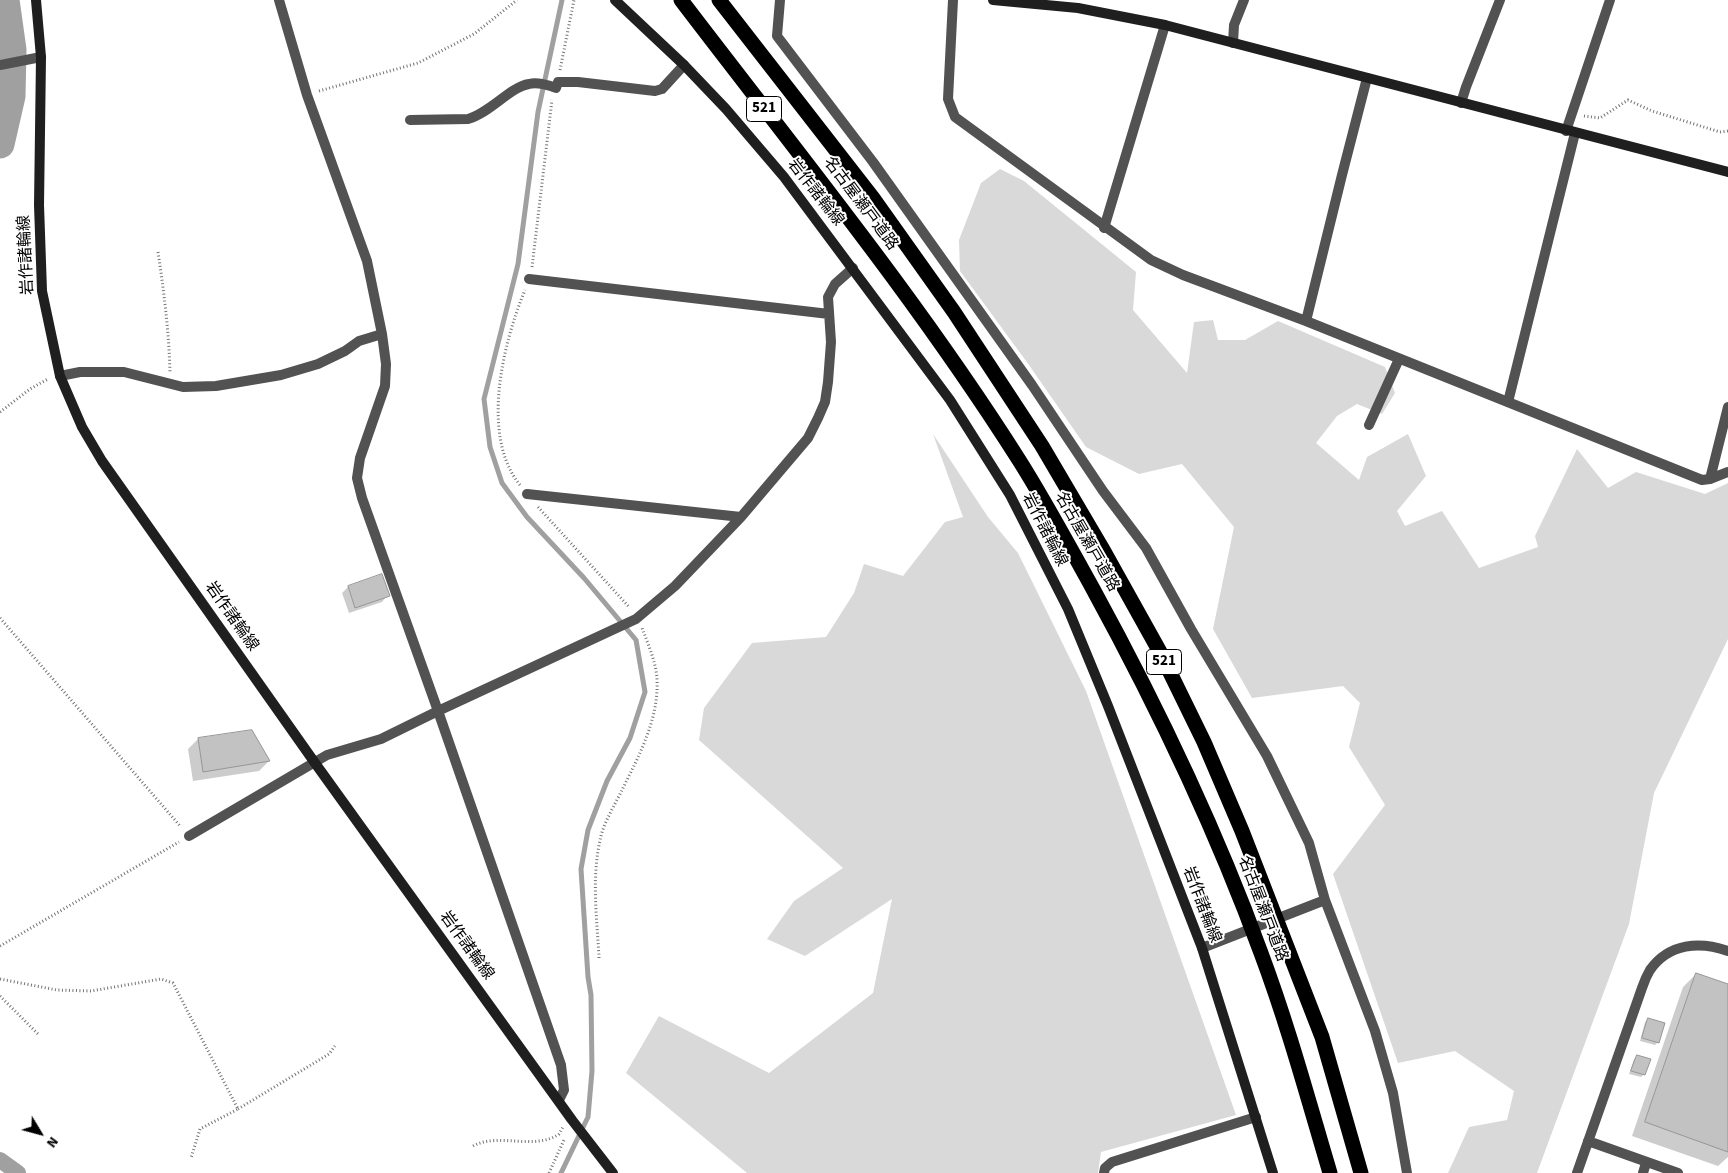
<!DOCTYPE html>
<meta charset="utf-8">
<style>
body{margin:0}
#map{position:relative;width:1728px;height:1173px;overflow:hidden;background:#fff;font-family:"Source Sans 3",sans-serif}
canvas{display:block}
.north{position:absolute;left:15px;top:1108px;width:50px;height:50px;-webkit-text-stroke:4px #fff;paint-order:stroke;rotate:127deg;font-size:14px;font-weight:700;line-height:20px;text-align:center;color:#000}
.north::after{content:'';display:block;margin:auto;width:18px;height:22px;background:#000;clip-path:polygon(50% 0,100% 100%,50% 72%,0 100%)}
</style>
<div id="map">
<canvas width="1728" height="1173"></canvas>
<div class="north">N</div>
</div>
<script>
const ctx = document.querySelector('canvas').getContext('2d');
ctx.lineJoin = 'round';
function fill(path, color) {
  ctx.fillStyle = color;
  ctx.fill(path, 'evenodd');
}
function trace(path, color, width, dash) {
  ctx.strokeStyle = color;
  ctx.lineWidth = width;
  ctx.lineCap = dash ? 'butt' : 'round';
  ctx.setLineDash(dash || []);
  ctx.stroke(path);
}
function label(font, color, halo, rows, align = 'center') {
  ctx.font = font + ' "Source Sans 3","Noto Sans JP",sans-serif';
  ctx.lineWidth = 4;
  ctx.setLineDash([]);
  ctx.textBaseline = 'middle';
  ctx.strokeStyle = halo;
  ctx.fillStyle = color;
  for (const [text, x, y, turn = 0] of rows) {
    ctx.save();
    ctx.translate(x, y);
    ctx.rotate((+turn || 0) * Math.PI / 180);
    ctx.textAlign = isNaN(turn) ? turn : align;
    if (halo) ctx.strokeText(text, 0, 0);
    ctx.fillText(text, 0, 0);
    ctx.restore();
  }
}
const green = new Path2D(`
 M 1000,169 L 1024,181 L 1136,272 L 1133,310 L 1187,373 L 1194,322 L 1213,320 L 1218,340 L 1245,340 L 1278,321 L 1385,367 L 1395,393 L 1382,414 L 1357,404 L 1337,416 L 1316,443 L 1359,480 L 1367,457 L 1408,434 L 1426,476 L 1397,511 L 1405,526 L 1442,511 L 1479,568 L 1538,547 L 1535,536 L 1577,449 L 1608,488 L 1636,472 L 1705,494 L 1728,483 L 1728,639 L 1654,793 L 1629,924 L 1537,1173 L 1448,1173 L 1469,1127 L 1507,1120 L 1514,1091 L 1455,1051 L 1398,1063 L 1333,874 L 1385,805 L 1349,747 L 1360,703 L 1343,686 L 1252,698 L 1213,629 L 1234,527 L 1182,464 L 1139,474 L 1086,447 L 1029,365 L 960,271 L 959,240 L 981,183 Z
 M 933,434 L 988,517 L 1018,553 L 1086,691 L 1236,1115 L 1101,1152 L 1098,1173 L 747,1173 L 626,1073 L 659,1016 L 769,1073 L 873,993 L 892,899 L 805,956 L 767,939 L 794,901 L 843,868 L 699,740 L 704,708 L 752,643 L 826,637 L 854,593 L 864,564 L 903,576 L 945,522 L 963,517 Z`);
const shadow = new Path2D(`
 M 348,587 L 388,595 L 382,602 L 349,613 L 342,593 Z
 M 198,739 L 269,761 L 259,771 L 193,781 L 188,749 Z
 M 1696,974 L 1728,985 L 1728,1157 L 1718,1166 L 1632,1136 L 1683,987 Z
 M 1648,1019 L 1658,1042 L 1655,1045 L 1640,1041 L 1645,1022 Z
 M 1637,1056 L 1644,1074 L 1641,1077 L 1629,1074 L 1634,1059 Z`);
const stream = new Path2D(`
 M 561,1173 L 588,1117 L 592,1071 L 591,995 L 588,977 L 581,869 L 588,830 L 607,781 L 630,738 L 645,692 L 636,640 L 584,578 L 527,517 L 502,483 L 490,447 L 484,399 L 518,264 L 538,112 L 562,0`);
const canal = new Path2D(`
 M 0,1160 L 18,1173`);
const river = new Path2D(`
 M 0,144 L 11,96 L 12,50 L 5,0`);
const building = new Path2D(`
 M 382,574 L 390,596 L 355,608 L 348,586 Z
 M 252,730 L 270,761 L 203,772 L 198,738 Z
 M 1696,973 L 1728,984 L 1728,1152 L 1645,1122 Z
 M 1648,1018 L 1665,1023 L 1659,1043 L 1642,1038 Z
 M 1637,1055 L 1651,1059 L 1645,1075 L 1631,1071 Z`);
const path = new Path2D(`
 M 560,70 L 574,0
 M 319,91 L 418,63 L 474,34 L 517,0
 M 1584,116 L 1600,118 L 1628,100 L 1652,111 L 1720,132 L 1728,131
 M 158,252 C 164,292 169,332 170,373
 M 532,267 L 552,100
 M 0,412 L 30,389 L 48,379
 M 520,485 C 480,436 503,343 525,290
 M 538,507 L 630,608
 M 0,618 L 181,827
 M 0,946 L 179,842
 M 599,958 C 597,918 591,876 601,836 C 605,820 616,803 623,788 C 640,754 659,718 657,679 C 656,662 648,644 642,628
 M 0,979 L 57,990 L 91,991 L 161,979 L 173,983 L 238,1109 L 200,1129 L 191,1158
 M 0,996 L 38,1034
 M 238,1109 L 329,1054 L 335,1046
 M 473,1146 C 499,1132 534,1151 559,1134 L 563,1127
 M 549,1173 L 564,1140`);
const lane = new Path2D(`
 M 1233,43 L 1234,25 L 1244,0
 M 1588,1141 L 1678,1173
 M 1577,1173 L 1642,988 C 1644,982 1647,975 1650,970 C 1669,943 1700,941 1728,951
 M 1643,1173 L 1646,1163`);
const street = new Path2D(`
 M 279,0 L 307,95 L 367,261 L 382,334 L 386,364 L 385,386 L 360,458 L 357,478 L 362,498 L 438,711 L 561,1065 L 564,1090 L 559,1100
 M 780,0 L 777,36 L 873,162 L 1032,385 L 1103,491 L 1146,548 L 1191,629 L 1267,756 L 1309,843 L 1325,900 L 1202,948
 M 953,0 L 948,99 L 955,117 L 1151,260 L 1183,275 L 1306,321 L 1702,480 L 1710,479 L 1728,472
 M 0,65 L 41,57
 M 1461,103 L 1466,87 L 1500,0
 M 410,120 L 468,119 C 490,113 510,87 529,84 C 537,82 549,85 556,88 L 558,82 L 578,82 L 655,91 L 662,89 L 684,65
 M 1566,131 L 1610,0
 M 1104,228 L 1165,25
 M 529,279 L 829,314
 M 1306,321 L 1342,175 L 1367,78
 M 60,376 L 80,372 L 124,372 L 183,387 L 216,386 L 281,375 L 318,364 L 345,351 L 359,341 L 382,334
 M 1508,402 L 1575,133
 M 1369,425 L 1399,359
 M 1710,479 L 1728,407
 M 527,494 L 741,517
 M 189,836 L 327,755 L 381,739 L 438,711 L 636,619 L 675,586 L 741,517 L 808,438 L 818,418 L 825,402 L 828,382 L 831,342 L 828,297 L 835,284 L 853,268
 M 1325,900 L 1375,1031 L 1393,1093 L 1407,1173
 M 1104,1173 L 1105,1168 L 1112,1162 L 1256,1117`);
const secondary = new Path2D(`
 M 36,0 L 41,57 L 39,205 L 42,291 L 60,376 L 82,427 L 102,461 L 315,763 L 572,1120 L 613,1173
 M 615,0 L 684,65 L 726,109 L 784,177 L 950,400 L 1010,495 L 1068,609 L 1108,706 L 1202,948 L 1273,1173
 M 993,0 L 1078,8 L 1165,25 L 1728,172`);
const highway = new Path2D(`
 M 681,0 C 796,151 917,299 1019,460 C 1045,501 1069,546 1093,589 C 1157,706 1215,827 1261,953 C 1288,1025 1308,1099 1330,1173
 M 719,0 L 873,198 L 954,312 L 1042,446 L 1102,548 L 1160,652 L 1204,742 L 1242,831 L 1322,1037 L 1361,1173`);
const shields = [
 [764,109,35],
 [1164,662,35]
];
const shieldNames = [
 ["521",764,109],
 ["521",1164,662]
];
const streetNames = [
 ["岩作諸輪線",815,193,52],
 ["名古屋瀬戸道路",860,204,53],
 ["岩作諸輪線",27,255,-93],
 ["岩作諸輪線",1044,530,63],
 ["名古屋瀬戸道路",1086,542,60],
 ["岩作諸輪線",231,617,55],
 ["岩作諸輪線",1201,905,69],
 ["名古屋瀬戸道路",1262,909,69],
 ["岩作諸輪線",466,946,54]
];
fill(green, '#d9d9d9');
fill(shadow, '#0003');
trace(stream, '#a0a0a0', 5);
trace(canal, '#a0a0a0', 16);
trace(river, '#a0a0a0', 29);
fill(building, '#c2c2c2');
trace(building, '#969696', 1);
trace(path, '#747474', 3, [1, 2.5]);
trace(lane, '#525252', 10);
trace(street, '#525252', 10);
trace(secondary, '#1f1f1f', 10);
trace(highway, '#000', 15);
for (const [x, y, w] of shields) {
  const box = new Path2D();
  box.roundRect(x - w / 2, y - 12.5, w, 25, 4);
  ctx.fillStyle = '#fff';
  ctx.fill(box);
  trace(box, '#000', 1);
}
label('bold 15px', '#000', null, shieldNames);
label('16px', '#000', '#fff', streetNames);
</script>
